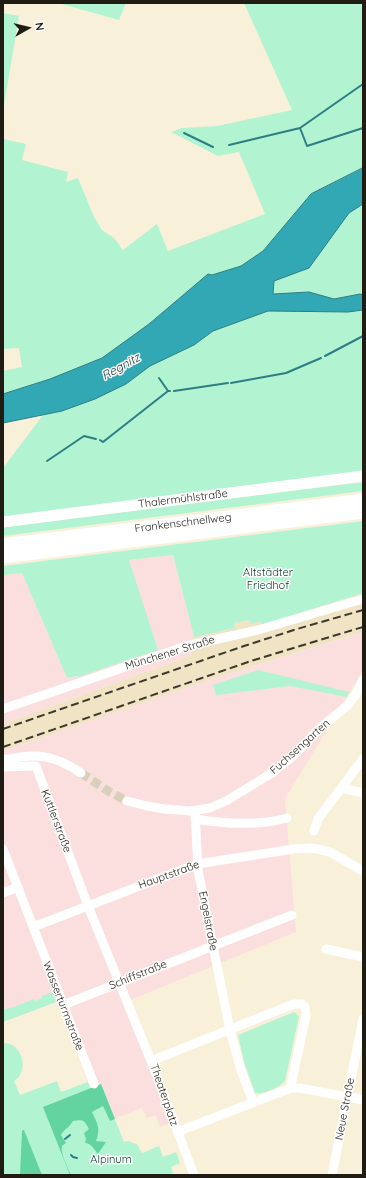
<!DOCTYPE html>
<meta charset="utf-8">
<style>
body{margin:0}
#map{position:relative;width:366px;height:1178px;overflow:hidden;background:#f9f0d9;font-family:Quicksand,sans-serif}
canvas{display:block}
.frame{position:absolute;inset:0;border:4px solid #1f1c13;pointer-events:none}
.north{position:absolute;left:8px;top:8px;width:40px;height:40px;-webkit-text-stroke:3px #fefefe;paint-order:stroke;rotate:82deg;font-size:11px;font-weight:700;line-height:16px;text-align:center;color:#1f1c13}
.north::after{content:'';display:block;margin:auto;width:14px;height:18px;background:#1f1c13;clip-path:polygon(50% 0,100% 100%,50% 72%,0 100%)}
</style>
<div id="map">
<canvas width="366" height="1178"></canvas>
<div class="frame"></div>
<div class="north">N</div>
</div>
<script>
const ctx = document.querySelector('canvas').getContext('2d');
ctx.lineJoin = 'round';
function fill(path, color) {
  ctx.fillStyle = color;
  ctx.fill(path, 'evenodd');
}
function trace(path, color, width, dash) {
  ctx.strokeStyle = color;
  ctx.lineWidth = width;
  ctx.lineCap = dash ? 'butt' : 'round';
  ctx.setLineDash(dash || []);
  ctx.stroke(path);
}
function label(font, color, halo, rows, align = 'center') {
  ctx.font = font + ' Quicksand,sans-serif';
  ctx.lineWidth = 3;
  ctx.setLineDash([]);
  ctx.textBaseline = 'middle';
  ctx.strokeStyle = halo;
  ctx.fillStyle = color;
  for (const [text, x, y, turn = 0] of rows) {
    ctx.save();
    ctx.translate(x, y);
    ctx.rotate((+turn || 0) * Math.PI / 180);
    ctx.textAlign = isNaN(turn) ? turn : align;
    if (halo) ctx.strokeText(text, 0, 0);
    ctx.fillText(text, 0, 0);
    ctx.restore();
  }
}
const commercial = new Path2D(`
 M 173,555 L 194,637 L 190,656 L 3,724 L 3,575 L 22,573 L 67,678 L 77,676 L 129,560 Z
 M 363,633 L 363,670 L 285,799 L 296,932 L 128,1001 L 176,1121 L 160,1127 L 155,1115 L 147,1118 L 142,1108 L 115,1119 L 101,1084 L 90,1088 L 59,1005 L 56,1002 L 3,1022 L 3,751 L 212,679 L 347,637 Z`);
const built = new Path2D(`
 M 363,593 L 363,633 L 346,637 L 212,679 L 3,751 L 3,724 L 190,656 L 194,637 L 234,628 L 234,623 L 250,620 L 261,621 L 263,625 Z`);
const green = new Path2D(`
 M 58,3 L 126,3 L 119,20 Z
 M 244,3 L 363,3 L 363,168 L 311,194 L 263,251 L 241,266 L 212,275 L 208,274 L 149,324 L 102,358 L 50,379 L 3,394 L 3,371 L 22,367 L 19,348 L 3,349 L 3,139 L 26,144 L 22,160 L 68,172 L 66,182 L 78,178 L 94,217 L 102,230 L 114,238 L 123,250 L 157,224 L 168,251 L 265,214 L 239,152 L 218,156 L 171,132 L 182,128 L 217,126 L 292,110 Z
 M 3,13 L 19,16 L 3,111 Z
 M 363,204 L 363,295 L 360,294 L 334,299 L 309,292 L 273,294 L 274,281 L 309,268 L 349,213 Z
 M 363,310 L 363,473 L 3,519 L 3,468 L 43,415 L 62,411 L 95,399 L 126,384 L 150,366 L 194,345 L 213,331 L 268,311 L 348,312 Z
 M 363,482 L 363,491 L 3,536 L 3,527 Z
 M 363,521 L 363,593 L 262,625 L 261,621 L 251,624 L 250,620 L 234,623 L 235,628 L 194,637 L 173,555 L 129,560 L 158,650 L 78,677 L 77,676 L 67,678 L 22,573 L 3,575 L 3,566 Z
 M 258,670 L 349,692 L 347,697 L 290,686 L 216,695 L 213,685 Z
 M 52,992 L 56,1002 L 3,1022 L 3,1010 L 11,1007 L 11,1008 L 34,999 L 35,1001 L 42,998 L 42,996 Z
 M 294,1012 L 299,1016 L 285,1081 C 280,1087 263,1095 255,1093 L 244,1062 L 238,1035 Z
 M 3,1043 C 21,1041 31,1071 14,1081 L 20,1095 L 57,1081 L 61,1092 L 88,1082 L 90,1088 L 101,1084 L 124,1142 L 128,1141 L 136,1144 L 137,1144 L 142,1153 L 159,1146 L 163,1157 L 176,1152 L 180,1163 L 171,1167 L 173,1173 L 166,1175 L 3,1175 Z`);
const forest = new Path2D(`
 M 101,1084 L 115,1119 L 110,1121 L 103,1106 L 92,1112 C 97,1123 101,1128 96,1141 L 106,1142 L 98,1154 C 94,1150 92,1143 85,1143 L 86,1139 L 84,1133 L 89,1129 C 84,1120 84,1119 73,1121 C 69,1128 64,1129 61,1135 L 66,1143 L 62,1146 C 60,1153 68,1168 71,1175 L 70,1175 L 43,1107 Z
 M 23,1130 L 24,1130 L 42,1175 L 20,1175 L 22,1131 Z`);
const water = new Path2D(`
 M 363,168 L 363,204 L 349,213 L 309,268 L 274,281 L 273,294 L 309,292 L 334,299 L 360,294 L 363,295 L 363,310 L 348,312 L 268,311 L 213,331 L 194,345 L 150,366 L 126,384 L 95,399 L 62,411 L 3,423 L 3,394 L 50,379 L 102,358 L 149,324 L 208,274 L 212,275 L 241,266 L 263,251 L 311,194 Z`);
const stream = new Path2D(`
 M 300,128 L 307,146 L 363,128
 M 184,133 L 213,147
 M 229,145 L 300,128 L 363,84
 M 325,356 L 363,336
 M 159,378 L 168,391
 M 231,383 L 286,373 L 321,358
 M 174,391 L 228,383
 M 100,440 L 103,442 L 168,391 L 170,391
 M 47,461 L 84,436 L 96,439
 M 65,1139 L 70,1135
 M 71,1155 L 73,1157 L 77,1158`);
const minorTunnel = new Path2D(`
 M 81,773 L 108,791 L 127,801`);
const minor = new Path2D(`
 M 3,709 L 186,646 L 258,630 L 363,599
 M 3,760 C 36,753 53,754 81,773
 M 3,767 L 36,766 L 88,906 L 151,1061 L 194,1175
 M 342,788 L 363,793
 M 127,801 L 147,806 L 164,809 L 190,811 L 210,808 L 226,801 L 272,773 L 292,757 L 321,727 L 348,705 L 356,694 L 363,680
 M 195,811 L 198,870 L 213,946 L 230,1030 L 241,1070 L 253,1102
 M 195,819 C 225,824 258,826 287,818
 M 314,831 L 318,819 L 363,759
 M 3,849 L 94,1084
 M 3,893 L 18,887
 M 33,927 L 197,864 L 294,849 L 312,848 L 330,852 L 363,871
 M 326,949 L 363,957
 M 63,1005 L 292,915
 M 151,1061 L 294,1004 L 302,1004 L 305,1007 L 306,1016 L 292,1080 L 291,1088
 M 177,1132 L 291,1088 L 300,1088 L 363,1100
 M 332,1175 L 363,1019`);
const major = new Path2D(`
 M 3,522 L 363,476`);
const highway = new Path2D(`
 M 3,545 L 363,500
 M 3,557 L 363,512`);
const rail = new Path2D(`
 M 3,729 L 244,646 L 297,629 L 363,610
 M 3,747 L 251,661 L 323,639 L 363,627`);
const streetNames = [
 ["Thalermühlstraße",183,499,-7],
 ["Frankenschnellweg",183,523,-7],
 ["Münchener Straße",170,653,-17],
 ["Fuchsengarten",300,747,-42],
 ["Kuttlerstraße",56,821,69],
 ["Hauptstraße",169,875,-20],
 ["Engelstraße",208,921,79],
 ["Schiffstraße",138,975,-22],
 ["Wasserturmstraße",63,1006,69],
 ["Theaterplatz",164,1095,71],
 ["Neue Straße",345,1109,-79]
];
const parkNames = [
 ["Altstädter",268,573],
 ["Friedhof",268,586],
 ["Alpinum",111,1160]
];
const waterNames = [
 ["Regnitz",121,367,-29]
];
fill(commercial, '#fbdfdf');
fill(built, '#f0e4c5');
fill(green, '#b2f4d2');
fill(forest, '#63d4a0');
fill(water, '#32a8b5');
trace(water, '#2c7e84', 1);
trace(stream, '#2c7e84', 2);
trace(minorTunnel, '#d8d0bb', 9, [9, 4.5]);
trace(minor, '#fff', 9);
trace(major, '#fff', 11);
trace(highway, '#fff', 13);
trace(rail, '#3d392e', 2, [8, 4]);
label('11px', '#1f1c13', '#fefefe', streetNames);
label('11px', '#043723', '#fefefe', parkNames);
label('italic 12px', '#183134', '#fefefe', waterNames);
</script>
